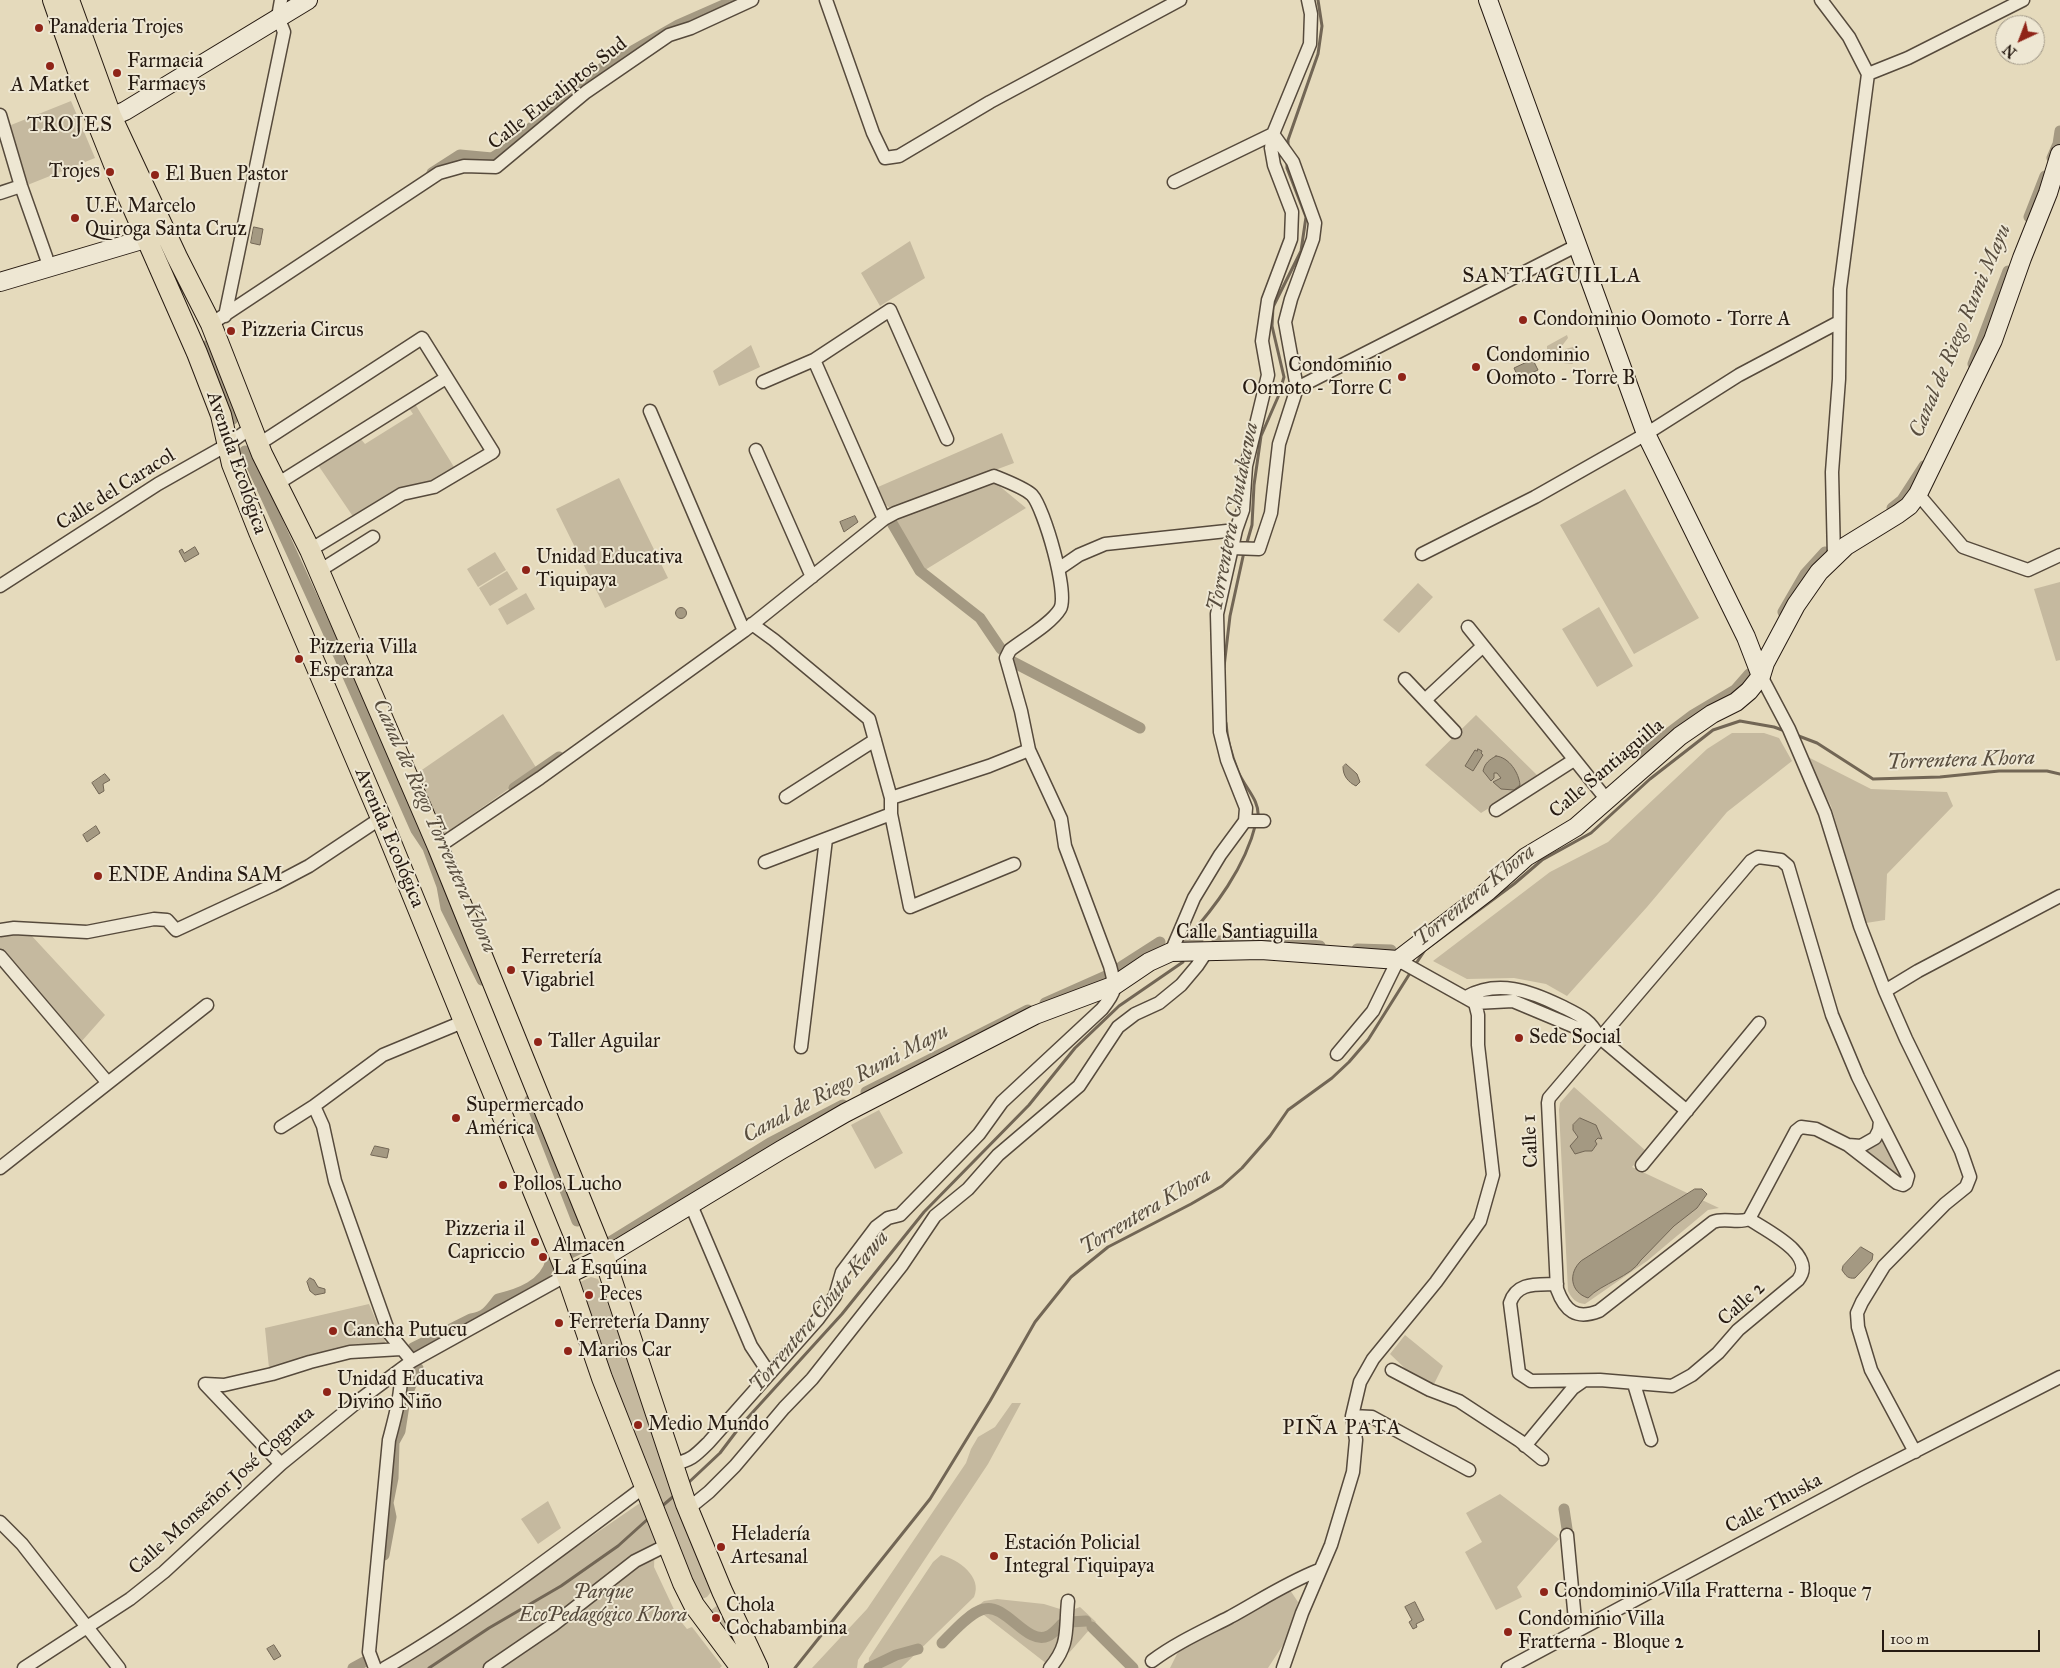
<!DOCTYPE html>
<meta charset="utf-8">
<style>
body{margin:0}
#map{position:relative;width:2060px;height:1668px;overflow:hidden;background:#e5dabc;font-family:"IM FELL Great Primer",serif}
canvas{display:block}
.north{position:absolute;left:1995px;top:15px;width:50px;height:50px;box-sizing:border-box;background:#eee7d3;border:1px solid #9e9585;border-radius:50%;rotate:223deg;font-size:14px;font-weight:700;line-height:20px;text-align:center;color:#261a11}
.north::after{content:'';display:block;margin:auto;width:18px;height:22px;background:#8f2418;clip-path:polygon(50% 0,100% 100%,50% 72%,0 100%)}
.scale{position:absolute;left:1882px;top:1630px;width:158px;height:22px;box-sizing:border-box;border:2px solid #261a11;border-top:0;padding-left:6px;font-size:15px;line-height:18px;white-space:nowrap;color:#261a11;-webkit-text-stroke:4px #eee7d3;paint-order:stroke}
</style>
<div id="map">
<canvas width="2060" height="1668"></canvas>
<div class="north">N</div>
<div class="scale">100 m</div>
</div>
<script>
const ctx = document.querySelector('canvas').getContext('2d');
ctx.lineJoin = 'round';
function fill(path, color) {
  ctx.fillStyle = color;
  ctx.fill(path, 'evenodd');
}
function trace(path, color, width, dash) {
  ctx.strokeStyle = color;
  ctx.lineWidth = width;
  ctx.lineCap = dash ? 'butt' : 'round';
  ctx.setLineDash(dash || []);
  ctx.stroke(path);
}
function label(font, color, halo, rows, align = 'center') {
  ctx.font = font + ' "IM FELL Great Primer",serif';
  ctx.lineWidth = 4;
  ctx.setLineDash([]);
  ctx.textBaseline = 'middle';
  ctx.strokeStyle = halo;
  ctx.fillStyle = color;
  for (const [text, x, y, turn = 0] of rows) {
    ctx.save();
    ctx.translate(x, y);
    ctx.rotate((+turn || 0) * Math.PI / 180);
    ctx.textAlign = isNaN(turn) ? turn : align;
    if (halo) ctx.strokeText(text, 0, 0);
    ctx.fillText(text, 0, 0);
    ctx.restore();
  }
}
const green = new Path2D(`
 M 71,101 L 95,158 L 25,186 L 6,127 Z
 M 910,241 L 925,278 L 880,306 L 861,273 Z
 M 1567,335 L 1568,338 L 1551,360 L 1556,361 L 1556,362 L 1550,362 L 1547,356 L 1547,346 Z
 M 751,345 L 760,367 L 719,386 L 713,371 Z
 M 1573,347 L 1578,349 L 1581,354 L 1578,359 L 1572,364 L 1563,363 L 1563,359 L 1566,359 L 1570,362 L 1569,351 L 1565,353 L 1565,349 Z
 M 415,404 L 454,467 L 433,480 L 401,488 L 354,518 L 318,465 L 360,438 L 365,444 L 413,414 L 409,408 Z
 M 1002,433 L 1014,463 L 891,509 L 886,505 L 878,487 Z
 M 619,478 L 668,578 L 605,608 L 556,509 Z
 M 991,482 L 997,484 L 1026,508 L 925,570 L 894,520 Z
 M 1625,489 L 1699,618 L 1634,654 L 1560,525 Z
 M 495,552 L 506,570 L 478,587 L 467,569 Z
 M 507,571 L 518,589 L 490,606 L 479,588 Z
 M 2060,582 L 2060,660 L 2056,661 L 2034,589 Z
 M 1418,583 L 1433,597 L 1399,633 L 1383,620 Z
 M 526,593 L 535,609 L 507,625 L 498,609 Z
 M 1599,607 L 1633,666 L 1597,687 L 1562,629 Z
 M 503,714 L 537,769 L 443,835 L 416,774 Z
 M 1476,715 L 1539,777 L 1481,813 L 1425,765 Z
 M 1732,733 L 1764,733 L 1779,738 L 1792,761 L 1727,812 L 1647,907 L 1567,996 L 1546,984 L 1514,978 L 1467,979 L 1433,961 L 1550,872 L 1608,842 L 1707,749 Z
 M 1806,756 L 1871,789 L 1947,792 L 1953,806 L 1887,874 L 1885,920 L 1866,923 L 1831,806 Z
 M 4,934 L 30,934 L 105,1015 L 81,1042 L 0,950 L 0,938 Z
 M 1574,1087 L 1646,1151 L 1632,1167 L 1719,1208 L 1708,1210 L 1647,1261 L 1585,1304 C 1576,1303 1572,1299 1568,1291 L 1559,1110 L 1560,1103 Z
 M 879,1110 L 903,1153 L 875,1169 L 851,1125 Z
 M 1882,1132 L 1901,1170 L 1898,1177 L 1858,1151 Z
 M 591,1277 L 598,1279 L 653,1424 L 711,1592 L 707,1597 L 699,1600 L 574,1287 L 576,1284 Z
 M 369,1304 L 387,1346 L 364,1347 L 269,1368 L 265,1328 Z
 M 1405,1335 L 1443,1366 L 1433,1386 L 1414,1377 L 1390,1354 Z
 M 1012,1403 L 1021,1403 L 988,1464 L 858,1660 L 857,1668 L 812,1668 L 867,1609 L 966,1463 L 971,1449 L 978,1437 L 995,1427 Z
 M 1500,1494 L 1559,1539 L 1517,1587 L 1522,1597 L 1496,1610 L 1465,1552 L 1482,1542 L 1466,1513 Z
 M 548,1501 L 561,1528 L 538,1544 L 521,1519 Z
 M 640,1503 L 655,1540 L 654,1567 L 678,1618 L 687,1629 L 692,1627 L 722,1666 L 720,1668 L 396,1668 L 419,1655 Z
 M 941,1555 C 958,1559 983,1577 974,1597 L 901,1668 L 868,1668 L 869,1658 L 933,1562 Z
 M 1290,1590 L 1298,1602 L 1285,1642 L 1268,1668 L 1170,1668 L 1180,1648 Z
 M 997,1599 L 1044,1604 L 1060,1609 L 1061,1639 L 1047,1664 L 975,1608 L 984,1601 Z
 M 719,1604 L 745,1661 L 710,1611 Z
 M 1080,1607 L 1096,1622 L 1069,1653 L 1073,1633 L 1072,1610 Z`);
const water = new Path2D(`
 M 254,227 L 263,229 L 260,245 L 251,243 Z
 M 1554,350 L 1565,353 L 1573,351 L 1577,356 L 1574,361 L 1570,362 L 1566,359 L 1551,361 L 1549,354 Z
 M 1533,353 L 1536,359 L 1533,360 L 1538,370 L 1519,379 L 1514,368 L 1529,361 L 1527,356 Z
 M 855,516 L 858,522 L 844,532 L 840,522 Z
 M 195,547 L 199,554 L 185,562 L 179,551 L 182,549 L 184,553 Z
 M675.5 613a5.5 5.5 0 1 1 11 0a5.5 5.5 0 1 1-11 0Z
 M 1478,749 L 1482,751 L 1481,753 L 1483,755 L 1473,771 L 1465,766 L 1475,750 L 1477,751 Z
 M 1496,756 C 1509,757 1519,773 1520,785 L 1514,790 L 1501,789 L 1493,782 L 1501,778 L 1497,773 L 1494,773 L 1494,778 L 1491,781 L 1483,771 C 1485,763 1489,760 1496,756 Z
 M 1346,764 L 1357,774 L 1360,782 L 1356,786 C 1348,782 1343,776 1343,767 Z
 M 105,774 L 110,780 L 103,784 L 104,791 L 99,794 L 92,783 Z
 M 96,826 L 100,833 L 87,842 L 83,835 Z
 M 1580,1118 L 1596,1125 L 1602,1139 L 1598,1138 L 1595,1141 L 1597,1144 L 1592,1151 L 1585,1151 L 1575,1154 L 1570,1146 L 1578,1137 L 1573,1130 L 1573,1125 Z
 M 375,1146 L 389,1149 L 387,1158 L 371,1155 Z
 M 1695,1189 L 1702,1189 L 1707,1194 L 1697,1208 L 1674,1226 L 1641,1260 C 1631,1277 1602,1283 1588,1298 C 1570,1292 1568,1273 1581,1261 Z
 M 1861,1247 L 1873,1254 L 1872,1260 L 1855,1278 C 1848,1279 1846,1276 1842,1270 L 1843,1266 Z
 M 310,1278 L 314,1280 L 318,1287 L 325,1289 L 325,1293 L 315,1295 L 310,1291 L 307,1282 Z
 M 1415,1602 L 1424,1620 L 1416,1624 L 1417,1627 L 1413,1629 L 1409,1622 L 1412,1620 L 1405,1607 Z
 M 274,1645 L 281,1656 L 274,1660 L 267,1649 Z`);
const stream = new Path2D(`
 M 1288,146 L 1288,140 L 1318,54 L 1322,26 L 1318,0
 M 1246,546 L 1252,525 L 1254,485 L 1261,436 L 1278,397 L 1284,377 L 1272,326 L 1273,307 L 1301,251 L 1306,217 L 1287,168 L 1287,160
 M 1224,667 L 1230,616 L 1244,552
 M 1226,723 C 1227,739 1232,756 1238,771 C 1244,787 1260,800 1258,817
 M 1796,735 L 1817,743 L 1873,779 L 1940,777 L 1999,771 L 2047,771 L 2060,774
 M 1185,941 C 1215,907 1245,868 1256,823
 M 1415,965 L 1425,950 L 1514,884 L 1542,860 L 1591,833 L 1650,779 L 1713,730 L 1740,721 L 1774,727 L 1785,731
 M 687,1484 L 720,1453 L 742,1424 L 842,1314 L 924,1212 L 1029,1105 L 1075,1048 L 1119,1006 L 1183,962
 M 661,1507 L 675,1495
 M 429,1668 L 489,1628 L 561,1586 L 618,1546 L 649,1518
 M 795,1668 L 930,1499 L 990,1401 L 1035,1322 L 1071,1277 L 1108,1247 L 1191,1204 L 1222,1186 L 1242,1168 L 1270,1136 L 1288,1110 L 1332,1078 L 1349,1062 L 1368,1040 L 1412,970`);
const canal = new Path2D(`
 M 2052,158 L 2058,144 L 2060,131
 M 432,173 L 460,155 L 492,158 L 505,150 L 599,70 L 678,25 L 735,0
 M 2029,217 L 2045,176
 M 206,346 L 233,419
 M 1973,364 L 2008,271
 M 245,451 L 339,656 L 416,830 L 428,848 L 442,886 L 446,908 L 482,980
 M 1892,508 L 1902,500 L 1924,466
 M 892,523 L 920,571 L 980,618 L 1001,649
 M 1783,612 L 1805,574 L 1825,552
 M 1013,662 L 1140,728
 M 1640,755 L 1693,715 L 1735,690 L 1749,674
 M 514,788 L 559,757
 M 1217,941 L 1281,942 L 1320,946
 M 1175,942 L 1198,940
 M 1357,949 L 1391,950
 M 1121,967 L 1160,942
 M 1045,1003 L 1108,975
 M 866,1092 L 1028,1010
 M 530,1100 L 577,1221
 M 610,1242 L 770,1143 L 843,1105
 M 564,1256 L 585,1246
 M 413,1348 L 471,1319 C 485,1317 489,1311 498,1299 C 519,1294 545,1285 551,1261
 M 1564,1509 L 1569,1542
 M 384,1555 L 391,1517 L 388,1503 L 393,1478 L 394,1442 L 400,1431 L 405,1399 L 418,1368
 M 1070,1622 L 1086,1621
 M 1092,1627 L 1133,1668
 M 942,1643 C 952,1633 970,1612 984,1609 C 1006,1603 1027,1646 1048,1636 C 1053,1634 1058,1628 1062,1624
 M 353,1668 L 364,1662
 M 869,1668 L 896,1655 L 918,1649`);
const street = new Path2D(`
 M 826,0 L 873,133 L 885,158 L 899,156 L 990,102 L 1180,0
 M 1821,0 L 1849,37 L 1868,74 L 1840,289 L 1839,379 L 1832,472 L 1834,557
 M 1868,74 L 1908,58 L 2023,0
 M 0,115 L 21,186 L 50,268
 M 1174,182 L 1273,134 L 1293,162 L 1315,223 L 1313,239 L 1291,299 L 1285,322 L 1297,388 L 1279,444 L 1271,513 L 1259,549 L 1232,548
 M 0,193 L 21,186
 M 225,316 L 284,32 L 278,17 L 281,0
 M 211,324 L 439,173 L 464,166 L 496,167 L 586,92 L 669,35 L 691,28 L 752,0
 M 814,360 L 884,519
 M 763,382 L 814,360 L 890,310 L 947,439
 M 1297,388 L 1576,246
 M 650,411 L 744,631
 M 259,444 L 422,338 L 493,452 L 434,487 L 402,494 L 310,550
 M 756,450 L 812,577
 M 277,484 L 446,378
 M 1918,494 L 1963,547 L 2028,570 L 2060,555
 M 1422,554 L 1535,497 L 1646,434 L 1739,375 L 1839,322
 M 1060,568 L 1079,555 L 1105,544 L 1236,530
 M 319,571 L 373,537
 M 0,586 L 158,484 L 227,445 L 252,427
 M 752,624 L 774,640 L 869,719 L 891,798 L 891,814 L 910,907 L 1014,864
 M 1468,627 L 1607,800
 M 1761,676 L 1789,729 L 1825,813 L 1860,926 L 1885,991 L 1906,1039 L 1961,1151 L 1970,1177 L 1966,1187 L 1945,1204 L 1884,1266 L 1862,1302 L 1857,1313 L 1858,1327 L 1871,1370 L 1915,1452
 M 1405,679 L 1455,732
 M 1425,700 L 1483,646
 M 786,797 L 875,740
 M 891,798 L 989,766 L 1029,750
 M 1496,810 L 1574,760
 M 1245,821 L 1264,821
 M 438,847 L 540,778 L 744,631 L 884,519 L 895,513 L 994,476 C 1004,480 1025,488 1032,495 C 1044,508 1069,594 1060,609 C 1051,624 1024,639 1010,650 L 1006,658 L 1021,711 L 1029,750 L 1061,819 L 1065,846 L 1110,966 C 1116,989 1117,990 1102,1009 L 1002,1102 L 979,1134 L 900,1215 L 888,1218 L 876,1227 L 842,1272 L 835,1296 L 818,1319 L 709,1442 C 696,1455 691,1461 672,1464
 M 1758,857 L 1781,860 L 1788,866 L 1832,1015 L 1858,1077 L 1880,1121 L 1879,1130 L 1875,1138 L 1861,1146 L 1848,1145 L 1816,1129 L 1801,1127 L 1796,1131 L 1749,1219 C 1738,1224 1725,1217 1713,1222 L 1599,1311 C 1576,1320 1565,1311 1557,1289 L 1548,1103 L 1549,1098 L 1740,874 L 1751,861 Z
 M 765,862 L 891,814
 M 0,930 L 14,928 L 87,932 L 154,919 L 167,920 L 176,930 L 273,885 L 309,866 L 381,818
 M 1171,952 L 1194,898 L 1220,855 L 1245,821 L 1246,808 L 1227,760 L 1220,732 L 1217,614 L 1236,530 L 1243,510 L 1246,466 L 1268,375 L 1262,341 L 1268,300 L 1291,239 L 1292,212 L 1274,165 L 1271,148 L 1273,134 L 1310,44 L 1311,14 L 1308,0
 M 0,956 L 108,1083
 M 1885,991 L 1918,971 L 2060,896
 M 1466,997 C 1498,979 1530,991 1561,1006 C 1579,1015 1590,1019 1599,1037
 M 801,1047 L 826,839
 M 1337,1054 L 1373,1011 L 1398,960 L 1475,1003 L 1513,1001 L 1599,1037 L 1687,1111
 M 314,1106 L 323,1126 L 335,1181 L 389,1333 L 412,1361
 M 281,1127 L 314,1106 L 383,1055 L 465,1021
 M 1848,1145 L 1897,1183 L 1903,1185 L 1906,1183 L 1908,1176 L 1880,1121
 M 1642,1165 L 1759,1023
 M 0,1168 L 207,1005
 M 691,1205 L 751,1346 L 769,1373
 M 1557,1284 C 1538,1285 1517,1281 1510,1303 L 1519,1373 L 1531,1381 L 1600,1380 L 1672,1386 L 1692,1375 L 1718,1353 L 1738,1330 L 1798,1280 C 1818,1255 1767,1231 1749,1219
 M 1392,1370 L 1430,1390 L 1459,1401 L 1520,1441 L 1542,1459
 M 205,1384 L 224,1385 L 272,1374 L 310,1362 L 350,1352 L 401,1349
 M 205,1384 L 281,1464
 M 1634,1384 L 1651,1440
 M 1352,1416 L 1372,1417 L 1469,1470
 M 1525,1446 L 1573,1388 L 1583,1381
 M 688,1509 L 709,1492 L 735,1466 L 784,1408 L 812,1379 L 902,1265 L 935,1216 L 968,1189 L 998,1155 L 1079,1086 L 1118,1027 L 1135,1014 L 1159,1003 L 1181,985 L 1197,966 L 1207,951
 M 0,1522 L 22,1544 L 119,1668
 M 1567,1535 L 1576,1631
 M 1152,1661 C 1176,1643 1203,1631 1230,1617 C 1261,1600 1286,1583 1319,1570
 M 24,1668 L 130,1599 L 164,1572 L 281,1464 L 362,1398 L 412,1361 L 567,1275
 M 375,1668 L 369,1652 L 389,1440 C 395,1417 402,1393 401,1369
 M 385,1668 C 476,1615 560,1550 644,1487
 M 490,1668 L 553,1625 L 635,1561 L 667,1545
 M 1050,1668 C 1070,1644 1065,1631 1068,1601
 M 1283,1668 L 1302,1613 L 1331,1545 L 1353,1472 L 1356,1440 L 1352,1416 L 1360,1382 L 1373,1359 L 1436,1282 L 1480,1221 L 1493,1175 L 1478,1045 L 1478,1015 L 1475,1003
 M 1508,1668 L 1861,1479 L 2060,1377`);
const secondary = new Path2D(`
 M 1488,0 L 1646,434 L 1746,637 L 1761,676
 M 99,122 L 125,111 L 308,0
 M 0,282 L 145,239 L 159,233
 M 567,1275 L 604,1257 L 781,1150 L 845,1113 L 1035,1015 L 1115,985 L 1149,962 L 1171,952 L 1261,950 L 1398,960 L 1488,891 L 1526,857 L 1576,827 L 1680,736 L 1712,714 L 1736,702 L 1749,691 L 1761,676 L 1765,663 L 1796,605 L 1819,572 L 1846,546 L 1898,514 L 1909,506 L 1918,494 L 1993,340 L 2022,258 L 2048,193 L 2060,154`);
const primary = new Path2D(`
 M 53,0 L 86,94 L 115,167 L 197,353 L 221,415 L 232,464 L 259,532 L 381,818 L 563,1264 L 602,1378 L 683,1583 L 694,1605 L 741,1668
 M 69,0 L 111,116 L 177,257 L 211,324 L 262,454 L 310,550 L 438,847 L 604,1257 L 686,1504 L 722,1591 L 758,1668`);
const markers = [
 [39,28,5,"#8f2418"],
 [50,66,5,"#8f2418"],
 [117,73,5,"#8f2418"],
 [110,172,5,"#8f2418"],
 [155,175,5,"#8f2418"],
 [75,218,5,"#8f2418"],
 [1523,320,5,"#8f2418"],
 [231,331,5,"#8f2418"],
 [1476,367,5,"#8f2418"],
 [1402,377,5,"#8f2418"],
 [526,570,5,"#8f2418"],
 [299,659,5,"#8f2418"],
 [98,876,5,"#8f2418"],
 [511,970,5,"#8f2418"],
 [1519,1038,5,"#8f2418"],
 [538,1042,5,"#8f2418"],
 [456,1118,5,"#8f2418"],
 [503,1185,5,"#8f2418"],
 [535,1242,5,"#8f2418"],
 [543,1257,5,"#8f2418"],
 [589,1295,5,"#8f2418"],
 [559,1323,5,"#8f2418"],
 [333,1331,5,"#8f2418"],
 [568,1351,5,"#8f2418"],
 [327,1392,5,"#8f2418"],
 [638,1425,5,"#8f2418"],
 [721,1547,5,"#8f2418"],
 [994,1556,5,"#8f2418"],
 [1544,1592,5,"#8f2418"],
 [716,1618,5,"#8f2418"],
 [1508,1632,5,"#8f2418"]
];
const poiNames = [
 ["Panaderia Trojes",49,28],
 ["Farmacia",127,62],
 ["Farmacys",127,85],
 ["A Matket",50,86,"center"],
 ["Trojes",100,172,"right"],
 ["El Buen Pastor",165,175],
 ["U.E. Marcelo",85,207],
 ["Quiroga Santa Cruz",85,230],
 ["Condominio Oomoto - Torre A",1533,320],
 ["Pizzeria Circus",241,331],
 ["Condominio",1486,356],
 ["Oomoto - Torre B",1486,379],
 ["Condominio",1392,366,"right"],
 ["Oomoto - Torre C",1392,389,"right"],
 ["Unidad Educativa",536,558],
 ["Tiquipaya",536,581],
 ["Pizzeria Villa",309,648],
 ["Esperanza",309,671],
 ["ENDE Andina SAM",108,876],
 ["Ferretería",521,958],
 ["Vigabriel",521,981],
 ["Sede Social",1529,1038],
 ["Taller Aguilar",548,1042],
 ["Supermercado",466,1106],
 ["América",466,1129],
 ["Pollos Lucho",513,1185],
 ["Pizzeria il",525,1230,"right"],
 ["Capriccio",525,1253,"right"],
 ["Almacen",553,1246],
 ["La Esquina",553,1269],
 ["Peces",599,1295],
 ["Ferretería Danny",569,1323],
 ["Cancha Putucu",343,1331],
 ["Marios Car",578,1351],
 ["Unidad Educativa",337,1380],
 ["Divino Niño",337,1403],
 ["Medio Mundo",648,1425],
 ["Heladería",731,1535],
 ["Artesanal",731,1558],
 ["Estación Policial",1004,1544],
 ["Integral Tiquipaya",1004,1567],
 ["Condominio Villa Fratterna - Bloque 7",1554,1592],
 ["Chola",726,1606],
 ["Cochabambina",726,1629],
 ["Condominio Villa",1518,1620],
 ["Fratterna - Bloque 2",1518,1643]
];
const streetNames = [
 ["Calle Eucaliptos Sud",558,94,-38],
 ["Avenida Ecológica",236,463,71],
 ["Calle del Caracol",116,490,-32],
 ["Calle Santiaguilla",1607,769,-40],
 ["Avenida Ecológica",389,838,67],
 ["Calle Santiaguilla",1247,933],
 ["Calle 1",1531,1141,-93],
 ["Calle 2",1742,1304,-42],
 ["Calle Monseñor José Cognata",222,1491,-42],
 ["Calle Thuska",1774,1504,-28]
];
const parkNames = [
 ["Parque",603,1593],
 ["EcoPedagógico Khora",603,1616]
];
const neighbourhoodNames = [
 ["TROJES",70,126],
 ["SANTIAGUILLA",1552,277],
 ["PIÑA PATA",1342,1429]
];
const waterNames = [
 ["Canal de Riego Rumi Mayu",1961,331,-67],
 ["Torrentera Chutakawa",1234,517,-79],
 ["Torrentera Khora",1961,761,-2],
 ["Canal de Riego Torrentera Khora",434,826,66],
 ["Torrentera Khora",1475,896,-39],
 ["Canal de Riego Rumi Mayu",846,1084,-28],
 ["Torrentera Khora",1146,1212,-31],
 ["Torrentera Chuta Kawa",820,1312,-50]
];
fill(green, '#c5b99f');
fill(water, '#a49982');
trace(water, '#726655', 1);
trace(stream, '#726655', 3);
trace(canal, '#a49982', 11);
trace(street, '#564a3c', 15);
trace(secondary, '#261a11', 20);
trace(primary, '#261a11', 22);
trace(street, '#eee7d3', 12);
trace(secondary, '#eee7d3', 18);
trace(primary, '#e5dabc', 20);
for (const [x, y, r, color] of markers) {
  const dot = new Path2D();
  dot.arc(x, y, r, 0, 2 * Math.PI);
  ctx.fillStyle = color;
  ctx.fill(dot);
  trace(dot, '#eee7d3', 2);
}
label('20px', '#261a11', '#eee7d3', poiNames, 'left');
label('20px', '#261a11', '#eee7d3', streetNames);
label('italic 20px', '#564a3c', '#eee7d3', parkNames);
ctx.letterSpacing = '1px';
label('21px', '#261a11', '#eee7d3', neighbourhoodNames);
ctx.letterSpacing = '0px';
label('italic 21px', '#584d3e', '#eee7d3', waterNames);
</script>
